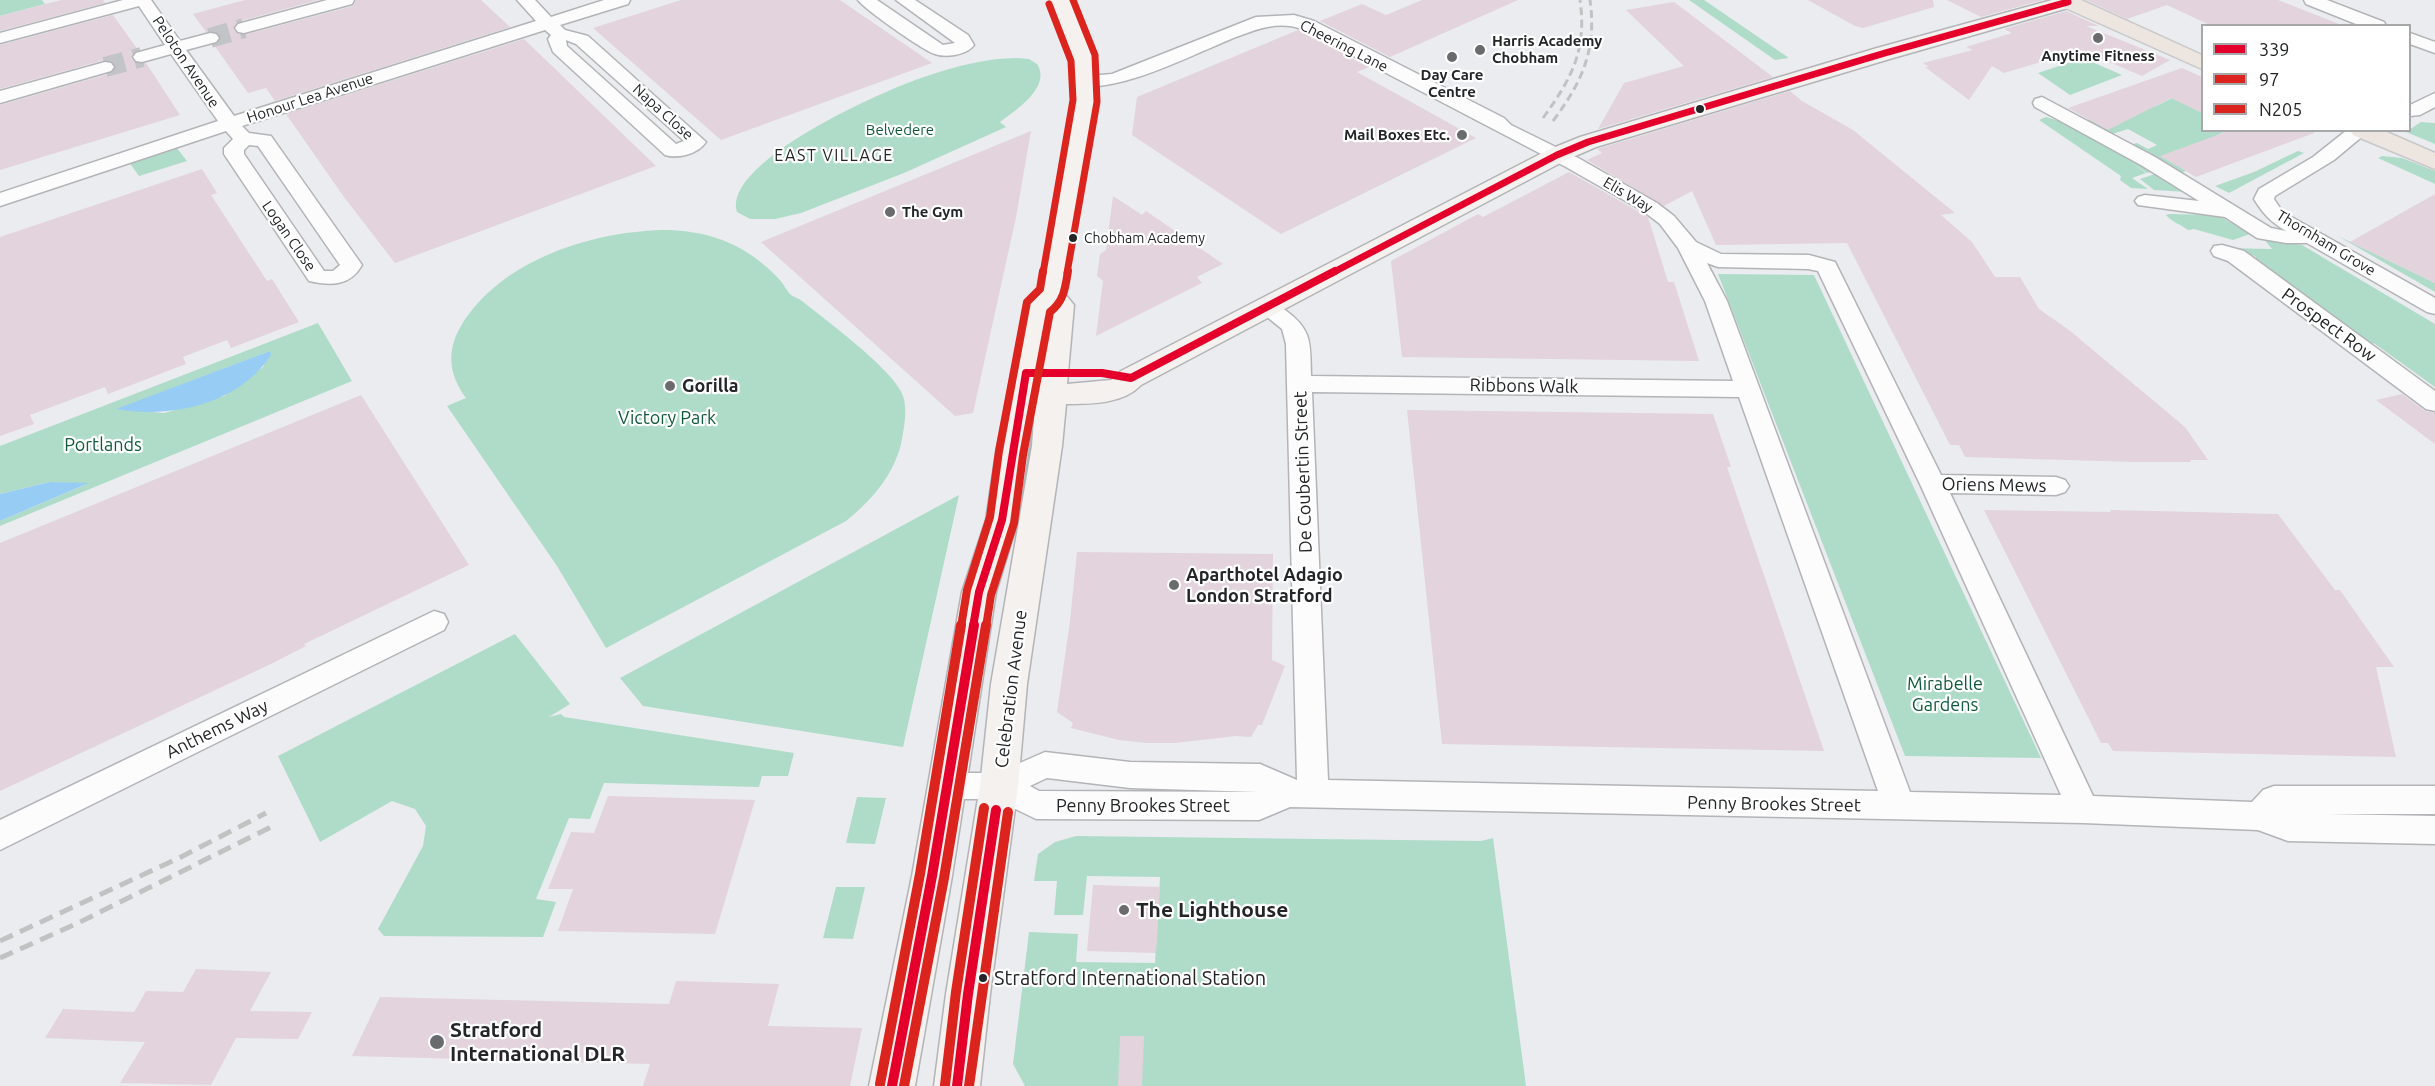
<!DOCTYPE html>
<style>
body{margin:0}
#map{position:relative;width:2435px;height:1086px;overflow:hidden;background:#eaecf0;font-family:Ubuntu,sans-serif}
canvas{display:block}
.legend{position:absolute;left:2201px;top:24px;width:210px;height:108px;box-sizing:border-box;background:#fff;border:2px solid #a7a8a9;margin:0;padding:8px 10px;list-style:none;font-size:18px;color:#232527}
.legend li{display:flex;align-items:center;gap:12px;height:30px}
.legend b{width:30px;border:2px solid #a7a8a9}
</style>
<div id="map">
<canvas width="2435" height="1086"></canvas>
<ul class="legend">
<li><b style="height:8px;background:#e4002b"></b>339</li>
<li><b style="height:8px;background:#dc241f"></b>97</li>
<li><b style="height:8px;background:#dc241f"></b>N205</li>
</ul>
</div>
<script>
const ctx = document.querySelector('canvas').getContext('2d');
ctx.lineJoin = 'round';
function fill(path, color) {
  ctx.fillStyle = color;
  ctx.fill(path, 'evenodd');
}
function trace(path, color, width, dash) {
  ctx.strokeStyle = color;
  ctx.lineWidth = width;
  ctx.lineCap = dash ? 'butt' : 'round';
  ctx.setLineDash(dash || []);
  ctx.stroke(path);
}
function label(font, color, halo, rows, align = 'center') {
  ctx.font = font + ' Ubuntu,sans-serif';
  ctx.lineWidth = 4.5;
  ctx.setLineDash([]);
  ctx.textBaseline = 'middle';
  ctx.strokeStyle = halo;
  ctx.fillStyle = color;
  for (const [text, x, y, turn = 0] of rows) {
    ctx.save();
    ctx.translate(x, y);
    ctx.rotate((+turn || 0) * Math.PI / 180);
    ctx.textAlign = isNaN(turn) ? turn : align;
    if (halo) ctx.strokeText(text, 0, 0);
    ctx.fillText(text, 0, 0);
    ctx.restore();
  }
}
const green = new Path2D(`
 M 0,0 L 42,0 L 45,4 L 0,16 Z
 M 1689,0 L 1704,0 L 1789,58 L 1775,60 Z
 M 1017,58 L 1029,59 L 1037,64 C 1052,87 1015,111 1000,122 L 1006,127 L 904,173 L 801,213 L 775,219 L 750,219 L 737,212 C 722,162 884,90 924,77 C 954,67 985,58 1017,58 Z
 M 2083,58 L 2122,75 L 2070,95 L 2038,73 Z
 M 2182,93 L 2202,97 L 2202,130 L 2226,131 L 2213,137 L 2186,171 L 2179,173 L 2130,145 L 2137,143 L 2148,149 L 2157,145 L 2128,129 L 2112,134 L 2087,120 L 2092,118 L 2104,125 L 2158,105 Z
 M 2046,117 C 2081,127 2120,150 2150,172 L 2147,173 L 2126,159 L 2146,173 L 2132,178 L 2148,189 L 2131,188 L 2120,180 L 2121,176 L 2039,120 Z
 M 2421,122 L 2435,123 L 2435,144 L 2406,132 Z
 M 176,147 L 187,161 L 139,176 L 129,162 Z
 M 2298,151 L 2304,153 L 2229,193 L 2215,186 L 2254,172 Z
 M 2382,156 L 2402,158 L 2435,171 L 2435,184 L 2378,158 Z
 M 2155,174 L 2188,192 L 2154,190 L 2140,179 Z
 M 2169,214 L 2218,215 L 2250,234 L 2233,240 L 2194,229 L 2188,230 C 2180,224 2172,222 2166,215 Z
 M 669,230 C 714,232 748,246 779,279 C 783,283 786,290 790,294 C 793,297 798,298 802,301 C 824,319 899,373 904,399 C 907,415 904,428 901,444 C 893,476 871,501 846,521 L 606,648 L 557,566 L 447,406 L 466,398 C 449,375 446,351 461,326 C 501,259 595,230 669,230 Z
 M 2338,236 L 2435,283 L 2435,292 Z
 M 2263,238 L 2302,245 L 2435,324 L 2435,387 L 2375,344 L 2367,342 L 2258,264 L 2255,256 L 2222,248 L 2272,249 Z
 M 1718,274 L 1814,275 L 2041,758 L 1905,756 Z
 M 318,323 L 352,381 L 0,526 L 0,521 L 87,484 L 50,482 L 0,494 L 0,446 ZM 270,351 L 263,367 L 224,396 L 164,413 L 118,409 Z
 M 959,495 L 903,747 L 643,706 L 620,678 Z
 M 515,634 L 570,704 L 549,717 L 561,714 L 564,717 L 794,753 L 788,776 L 762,776 L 759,787 L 604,783 L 590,819 L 569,818 L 536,899 L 556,902 L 543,937 L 384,936 L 378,929 L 423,846 L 426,826 L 415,809 L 392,801 L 320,842 L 278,756 Z
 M 857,797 L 886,798 L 875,844 L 846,843 Z
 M 1076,836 L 1481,841 L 1493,838 L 1526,1086 L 1025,1086 L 1013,1064 L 1029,932 L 1078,934 L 1076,962 L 1155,963 L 1160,877 L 1087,876 L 1083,915 L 1054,915 L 1057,881 L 1034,881 L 1038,854 L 1055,842 Z
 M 836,887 L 865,887 L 853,939 L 823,938 Z`);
const water = new Path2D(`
 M 270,351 L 271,355 C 239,404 172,419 116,409 Z
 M 50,482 L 89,483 L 0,521 L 0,494 Z`);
const building = new Path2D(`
 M 61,0 L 103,0 L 105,3 L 0,31 L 0,16 Z
 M 245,0 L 318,0 L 237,22 L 233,29 L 238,34 L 244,35 L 353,6 L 356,0 L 481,0 L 510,27 L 275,101 L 266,88 L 248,93 L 214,45 L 221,37 L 216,32 L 206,32 L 193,14 Z
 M 681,0 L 840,0 L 932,63 L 721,140 L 593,28 Z
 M 1422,0 L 1518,0 L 1390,57 L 1320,21 L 1362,4 L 1386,15 Z
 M 1808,0 L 1933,0 L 1934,7 L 1863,28 L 1855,26 Z
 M 1947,0 L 2043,0 L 1981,17 Z
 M 2086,0 L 2278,0 L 2339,24 L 2212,26 L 2167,5 L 2127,19 Z
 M 1674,2 L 1773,77 L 1598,129 L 1624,83 L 1684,66 L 1626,10 Z
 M 2066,11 L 2099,26 L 2086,26 L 2170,60 L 2142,76 L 2081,50 L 2004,73 L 1992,66 L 1969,100 L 1925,67 L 1929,67 L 1923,63 L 1973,50 L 1966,47 L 2012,33 L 2004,29 Z
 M 113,15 L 138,50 L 134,52 L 131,58 L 136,63 L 146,63 L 180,115 L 0,170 L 0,105 L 112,73 L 116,67 L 111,61 L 104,60 L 0,89 L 0,45 Z
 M 1298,30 L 1369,67 L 1357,72 L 1476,138 L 1281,234 L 1132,135 L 1137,97 Z
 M 524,39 L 656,166 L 395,263 L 344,197 L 286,114 Z
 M 2182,68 L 2202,77 L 2202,113 L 2171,98 L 2108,130 L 2068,108 Z
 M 1790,91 L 1802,101 L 1853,130 L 1955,213 L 1941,215 L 1972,242 L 1995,277 L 2020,277 L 2039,309 L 2069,330 L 2185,427 L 2208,460 L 2190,460 L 2191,462 L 2135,462 L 1965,457 L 1959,445 L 1950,445 L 1847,243 L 1716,245 L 1692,191 L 1664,206 L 1587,160 L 1602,153 L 1597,149 Z
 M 2231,130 L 2313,130 L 2314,133 L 2196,177 L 2160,156 Z
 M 1031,131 L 1016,217 L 973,413 L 955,416 L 761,242 Z
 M 202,169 L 217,193 L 211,195 L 267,281 L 272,279 L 299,322 L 231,348 L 227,340 L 183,357 L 186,364 L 108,394 L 105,387 L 30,415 L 34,424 L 0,436 L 0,237 Z
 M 1569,172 L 1648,217 L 1668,282 L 1674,282 L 1699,361 L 1402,357 L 1391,261 L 1478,214 L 1483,217 Z
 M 2435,194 L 2435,283 L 2350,242 Z
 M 1113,196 L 1142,215 L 1146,211 L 1223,264 L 1197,277 L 1202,283 L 1096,336 L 1103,281 L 1097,276 L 1100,254 L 1106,250 Z
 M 2402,394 L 2425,411 L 2435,413 L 2435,444 L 2376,400 Z
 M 361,395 L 469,565 L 304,644 L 306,646 L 273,663 L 0,791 L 0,543 Z
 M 1407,410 L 1713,414 L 1731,467 L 1727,467 L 1824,751 L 1442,744 Z
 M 1984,510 L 2111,512 L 2110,510 L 2278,514 L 2335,590 L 2340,590 L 2394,667 L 2376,667 L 2396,757 L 2113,751 L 2108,743 L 2101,743 Z
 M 1077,552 L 1273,554 L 1272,660 L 1285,666 L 1262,725 L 1258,725 L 1251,737 L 1236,736 L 1175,743 L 1147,743 L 1119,740 L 1071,728 L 1073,723 L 1057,712 L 1070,621 Z
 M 608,796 L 755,800 L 715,934 L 558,931 L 573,889 L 548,889 L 571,832 L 594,833 Z
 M 1093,885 L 1160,887 L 1156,953 L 1087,951 Z
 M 196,969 L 271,972 L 250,1011 L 312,1012 L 298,1039 L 236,1038 L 211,1085 L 120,1083 L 145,1042 L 45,1038 L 63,1009 L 134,1012 L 146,991 L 183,992 Z
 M 676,981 L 779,984 L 768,1026 L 862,1028 L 850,1086 L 643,1086 L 650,1064 L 352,1056 L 380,997 L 669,1004 Z
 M 1120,1036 L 1144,1036 L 1142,1086 L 1118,1086 Z`);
const streetTunnel = new Path2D(`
 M 210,38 L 244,28
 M 105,67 L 142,57`);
const street = new Path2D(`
 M 123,0 L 151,0 L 180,41 L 210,33 L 216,34 L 219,38 L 216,42 L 186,50 L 234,116 L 536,21 L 517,0 L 535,0 L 551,17 L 604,0 L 630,0 L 628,4 L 560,25 L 565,30 L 588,36 L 706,142 C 698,154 678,159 665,155 L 553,52 L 548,39 L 551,35 L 545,30 L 242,126 L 249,133 L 271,136 L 362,265 C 350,286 331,286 309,281 L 224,154 L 224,148 L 233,139 L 226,131 L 0,206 L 0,193 L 218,121 L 171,54 L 142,62 L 136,61 L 133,57 L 136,53 L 165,45 L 139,6 L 0,43 L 0,33 ZM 566,40 L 576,44 L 684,141 L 676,144 L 567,46 ZM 249,145 L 258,146 L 340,265 L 333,271 L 324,271 L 244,154 L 244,150 Z
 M 327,0 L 354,0 L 352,4 L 244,33 L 238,32 L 235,28 L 238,24 Z
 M 858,0 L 877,0 L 943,45 L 955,43 L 896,0 L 915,0 L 968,35 L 974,45 C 967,55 946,58 935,54 C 924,51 864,9 858,0 Z
 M 2304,0 L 2327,0 L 2384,22 L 2386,26 L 2361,26 L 2306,4 Z
 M 1294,15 L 1314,21 L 1504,118 L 1511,125 L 1580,159 L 1657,203 L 1674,216 L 1696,242 L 1721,254 L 1809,255 L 1835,262 L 1941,475 L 2056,477 L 2065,480 L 2069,486 L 2065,492 L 2056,495 L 1950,493 L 2093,796 L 2252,802 L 2263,790 L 2274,786 L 2435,786 L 2435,814 L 2328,814 L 2435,816 L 2435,844 L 2288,841 L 2258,830 L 2083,823 L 1290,807 L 1259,820 L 1036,819 L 995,799 L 946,799 L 935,796 L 930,786 L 935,776 L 946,773 L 997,773 L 1045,752 L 1130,762 L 1260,764 L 1297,780 L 1286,344 L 1282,329 L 1256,308 L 1259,303 C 1270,300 1276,304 1285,310 C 1313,330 1310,344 1311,376 L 1733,381 L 1705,301 L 1678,248 L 1660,224 L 1643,211 L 1566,167 L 1302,29 C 1277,20 1254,30 1231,39 C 1194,54 1117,94 1078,85 L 1076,81 L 1078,77 L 1112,74 L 1256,17 ZM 1707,263 L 1718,267 L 1808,269 L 1818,271 L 1920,484 L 2061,795 L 1910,792 L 1727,301 ZM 1312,392 L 1739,397 L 1878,791 L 1328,780 ZM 1047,778 L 1130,788 L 1258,792 L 1039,791 L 1030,786 Z
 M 2410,33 L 2435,42 L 2435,53 L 2410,44 Z
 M 105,62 L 111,63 L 114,67 L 111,71 L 0,103 L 0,91 Z
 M 2435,93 L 2435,107 L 2420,115 L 2410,116 L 2410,105 Z
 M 2042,97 L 2155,157 L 2271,228 L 2286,231 C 2271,222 2263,214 2254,199 L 2259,189 L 2313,157 L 2347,130 L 2370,130 L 2334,160 L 2275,196 L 2274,199 L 2280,208 L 2288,215 L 2435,298 L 2435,314 L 2427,312 L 2307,243 L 2286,243 L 2257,238 L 2225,217 L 2138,205 L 2135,201 L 2138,197 L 2145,195 L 2199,201 L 2141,165 L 2035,107 L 2033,103 L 2035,99 Z
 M 2222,245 L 2244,251 L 2435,391 L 2435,411 L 2426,409 L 2228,261 L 2214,256 L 2211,251 L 2214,246 Z
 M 434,611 L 444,614 L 448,622 L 444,630 L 0,850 L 0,820 Z`);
const secondary = new Path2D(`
 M 1050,0 L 1070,0 L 1094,58 L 1096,101 L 1065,294 L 1074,305 L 1067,384 L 1111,380 L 1121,371 L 1548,150 L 1580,137 L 1877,48 L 2052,0 L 2077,0 L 2078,2 L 2075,6 L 1893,58 L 1596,147 L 1566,160 L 1141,385 C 1123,404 1092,404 1066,404 L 1062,446 L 1027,684 L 1018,786 L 990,994 L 980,1086 L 934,1086 L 946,994 L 980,786 L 991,684 L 1032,446 L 1035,404 L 1018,520 L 996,592 L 952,876 L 915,1086 L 869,1086 L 912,876 L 962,592 L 986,520 L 996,453 L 1025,305 L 1038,293 L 1074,101 L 1072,58 Z`);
const primary = new Path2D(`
 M 2059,0 L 2081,0 L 2202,55 L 2202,69 L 2061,6 L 2058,2 Z
 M 2350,130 L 2382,130 L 2435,153 L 2435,169 L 2353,135 Z`);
const railFar1 = new Path2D(`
 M 1543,118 C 1572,78 1587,50 1580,0
 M 1553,121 C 1582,82 1597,50 1590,0`);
const rail = new Path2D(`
 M 0,941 L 179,858 L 266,813
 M 0,958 L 80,922 L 273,826`);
const bus1Far2 = new Path2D(`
 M 1332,273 L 1557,155 L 1588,142 L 1885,53 L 2068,2`);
const bus1Far1 = new Path2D(`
 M 973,627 L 979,592 L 1002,520 L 1026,373 L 1102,373 L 1131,378 L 1335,271`);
const bus1 = new Path2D(`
 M 892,1086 L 932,876 L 974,625
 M 957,1086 L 968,994 L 996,810`);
const bus2Far2 = new Path2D(`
 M 1067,273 L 1097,102 L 1095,55 L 1073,0`);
const bus2Far1 = new Path2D(`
 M 986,627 L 991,595 L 1014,523 L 1023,455 L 1050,312 C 1064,301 1065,289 1068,271`);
const bus2 = new Path2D(`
 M 904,1086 L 944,878 L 986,625
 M 969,1086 L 1008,812`);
const bus3Far2 = new Path2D(`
 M 1043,273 L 1073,100 L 1071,61 L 1049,4`);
const bus3Far1 = new Path2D(`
 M 961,627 L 967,590 L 990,517 L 999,451 L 1027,302 L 1040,289 L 1043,271`);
const bus3 = new Path2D(`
 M 880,1084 L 920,874 L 961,625
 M 945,1085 L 956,992 L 984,808`);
const markers = [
 [2098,38,6,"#696b6d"],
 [1480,50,6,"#696b6d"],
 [1452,57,6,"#696b6d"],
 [1700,109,5,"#232527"],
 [1462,135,6,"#696b6d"],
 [890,212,6,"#696b6d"],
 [1073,238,5,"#232527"],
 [670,386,6,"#696b6d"],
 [1174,585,6,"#696b6d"],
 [1124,910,6,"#696b6d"],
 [983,978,5,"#232527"],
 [437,1042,8,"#696b6d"]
];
const farBusnames = [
 ["Chobham Academy",1084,238]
];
const farPoinames = [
 ["Harris Academy",1492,41],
 ["Chobham",1492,58],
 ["Anytime Fitness",2098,56,"center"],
 ["Day Care",1452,75,"center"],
 ["Centre",1452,92,"center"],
 ["Mail Boxes Etc.",1450,135,"right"],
 ["The Gym",902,212]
];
const farStreetnames = [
 ["Cheering Lane",1344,46,27],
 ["Peloton Avenue",186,62,56],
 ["Honour Lea Avenue",310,98,-18],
 ["Napa Close",663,112,42],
 ["Elis Way",1628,195,31],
 ["Logan Close",289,236,55],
 ["Thornham Grove",2326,243,31]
];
const farParknames = [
 ["Belvedere",900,130]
];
const farNeighbourhoodnames = [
 ["EAST VILLAGE",834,156]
];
const streetNames = [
 ["Prospect Row",2329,325,36],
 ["Ribbons Walk",1524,386,1],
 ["De Coubertin Street",1303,472,-92],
 ["Oriens Mews",1994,485,1],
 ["Celebration Avenue",1011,689,-83],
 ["Anthems Way",217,729,-26],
 ["Penny Brookes Street",1774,804,1],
 ["Penny Brookes Street",1143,806]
];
const poiNames = [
 ["Gorilla",682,386],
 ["Aparthotel Adagio",1186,575],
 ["London Stratford",1186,596]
];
const parkNames = [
 ["Victory Park",667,418],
 ["Portlands",103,445],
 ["Mirabelle",1945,684],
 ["Gardens",1945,705]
];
const nearBusnames = [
 ["Stratford International Station",994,978]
];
const nearPoinames = [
 ["The Lighthouse",1136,910],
 ["Stratford",450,1030],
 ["International DLR",450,1054]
];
fill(green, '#afdcc9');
fill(water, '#97ccf5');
fill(building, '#e3d3dc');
trace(streetTunnel, '#c2c4c8', 20, [20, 10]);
trace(street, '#b3b4b7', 3);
trace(secondary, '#b3b4b7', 3);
trace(primary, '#c8c8ca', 3);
fill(street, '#fcfcfd');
fill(secondary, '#f5f1ee');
fill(primary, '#ede5e0');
trace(railFar1, '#c2c2c3', 3, [8, 4.5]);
trace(rail, '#c2c2c3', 5, [14, 8]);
trace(bus1Far2, '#e4002b', 7);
trace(bus1Far1, '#e4002b', 8);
trace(bus1, '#e4002b', 10);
trace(bus2Far2, '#dc241f', 7);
trace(bus2Far1, '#dc241f', 8);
trace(bus2, '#dc241f', 10);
trace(bus3Far2, '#dc241f', 7);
trace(bus3Far1, '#dc241f', 8);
trace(bus3, '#dc241f', 10);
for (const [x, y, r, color] of markers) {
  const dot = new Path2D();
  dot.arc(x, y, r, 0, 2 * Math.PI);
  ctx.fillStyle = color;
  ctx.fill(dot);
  trace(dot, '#fff', 2);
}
label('14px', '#232527', '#fff', farBusnames, 'left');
label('bold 15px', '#232527', '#fff', farPoinames, 'left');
label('15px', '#232527', '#fff', farStreetnames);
label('15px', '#105a3e', '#fff', farParknames);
ctx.letterSpacing = '1.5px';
label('16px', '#232527', '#fff', farNeighbourhoodnames);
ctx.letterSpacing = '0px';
label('18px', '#232527', '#fff', streetNames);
label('bold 18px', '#232527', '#fff', poiNames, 'left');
label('18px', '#105a3e', '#fff', parkNames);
label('20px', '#232527', '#fff', nearBusnames, 'left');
label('bold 21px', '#232527', '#fff', nearPoinames, 'left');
</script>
